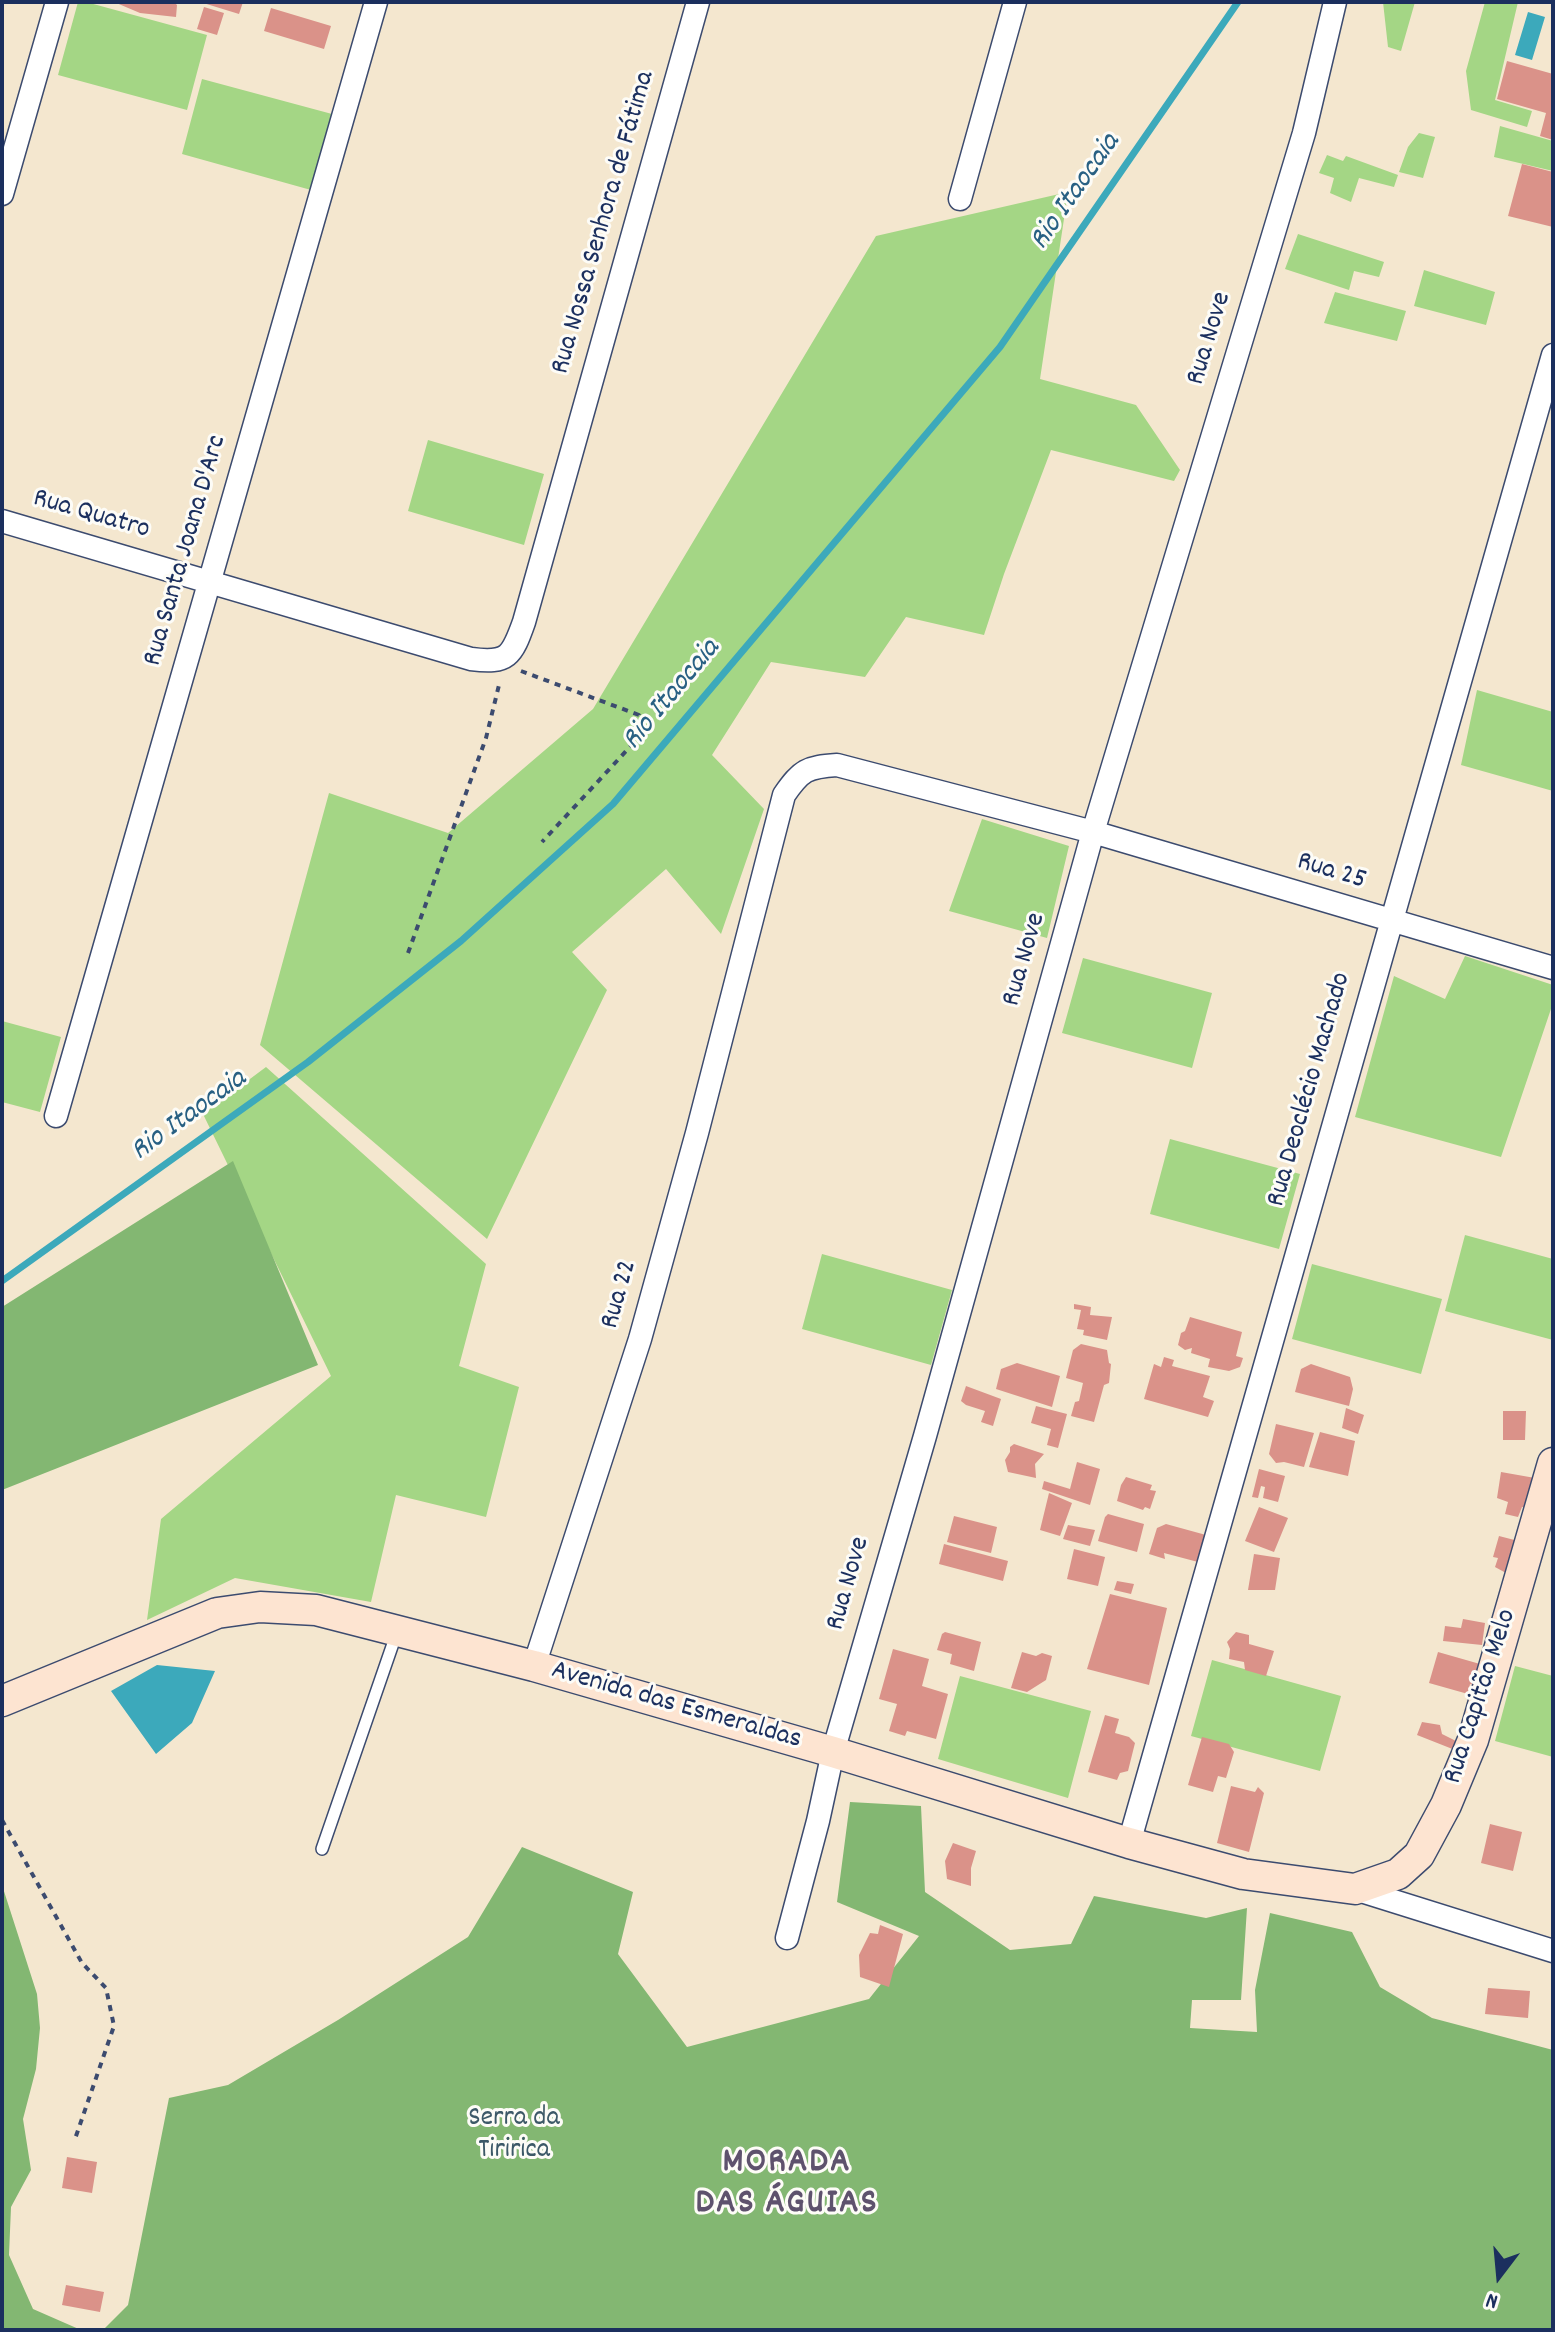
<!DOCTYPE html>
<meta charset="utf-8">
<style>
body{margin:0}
#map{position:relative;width:1555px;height:2332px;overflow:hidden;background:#f4e7cf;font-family:Dekko,sans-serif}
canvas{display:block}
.frame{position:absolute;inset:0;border:4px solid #1b2f5e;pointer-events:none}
.north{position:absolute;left:1459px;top:2236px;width:80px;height:80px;-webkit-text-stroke:6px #fdfcf7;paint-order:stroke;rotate:196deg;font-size:22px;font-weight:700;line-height:32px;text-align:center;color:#1b2f5e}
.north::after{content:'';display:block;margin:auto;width:28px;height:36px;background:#1b2f5e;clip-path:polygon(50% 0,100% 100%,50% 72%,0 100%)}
</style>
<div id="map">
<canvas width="1555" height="2332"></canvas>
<div class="frame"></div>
<div class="north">N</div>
</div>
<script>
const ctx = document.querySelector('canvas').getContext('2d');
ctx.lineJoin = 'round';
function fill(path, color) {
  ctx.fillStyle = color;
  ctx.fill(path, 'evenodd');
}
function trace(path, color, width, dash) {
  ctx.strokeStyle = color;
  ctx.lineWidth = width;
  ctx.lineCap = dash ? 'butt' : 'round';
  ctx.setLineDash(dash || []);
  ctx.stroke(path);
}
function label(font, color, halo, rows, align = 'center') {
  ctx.font = font + ' Dekko,sans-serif';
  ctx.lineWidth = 6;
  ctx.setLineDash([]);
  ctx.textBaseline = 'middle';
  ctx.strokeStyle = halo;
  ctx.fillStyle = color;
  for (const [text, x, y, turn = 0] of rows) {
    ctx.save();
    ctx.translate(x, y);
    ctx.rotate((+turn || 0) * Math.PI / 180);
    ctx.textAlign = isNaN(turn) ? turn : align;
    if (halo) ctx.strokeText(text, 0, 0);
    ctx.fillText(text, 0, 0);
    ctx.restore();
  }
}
const green = new Path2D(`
 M 78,2 L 86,2 L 207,35 L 187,110 L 58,75 Z
 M 1383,2 L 1415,2 L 1401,51 L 1388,47 Z
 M 1485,2 L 1518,2 L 1495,100 L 1532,111 L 1527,127 L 1471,110 L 1466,71 Z
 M 202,79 L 332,114 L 311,190 L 182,154 Z
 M 1500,126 L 1553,141 L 1553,171 L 1494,157 Z
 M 1419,133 L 1435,137 L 1423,178 L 1399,172 L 1408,147 Z
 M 1327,155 L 1343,161 L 1346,156 L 1398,175 L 1394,187 L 1359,178 L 1351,202 L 1330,193 L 1334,178 L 1319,173 Z
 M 1068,192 L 1040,379 L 1136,405 L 1180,470 L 1174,481 L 1051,450 L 1004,574 L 984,635 L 906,617 L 865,677 L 771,662 L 712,755 L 764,809 L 721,934 L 666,869 L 572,952 L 607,990 L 487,1239 L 260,1045 L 329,793 L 448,833 L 593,709 L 876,236 Z
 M 1298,234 L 1384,262 L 1379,277 L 1354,271 L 1349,290 L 1285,269 Z
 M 1424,270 L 1495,292 L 1486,325 L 1414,306 Z
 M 1335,292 L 1406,311 L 1397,341 L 1324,323 Z
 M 428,440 L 544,474 L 524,545 L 408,511 Z
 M 1477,690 L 1553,712 L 1553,791 L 1461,765 Z
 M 982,819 L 1069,846 L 1047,938 L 949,911 Z
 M 1465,956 L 1553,985 L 1553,1003 L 1501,1157 L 1355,1117 L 1394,976 L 1445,999 Z
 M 1083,958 L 1212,993 L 1192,1068 L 1062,1033 Z
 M 2,1021 L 61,1037 L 40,1112 L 2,1102 Z
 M 266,1067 L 486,1264 L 459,1366 L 519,1387 L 486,1517 L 396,1495 L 371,1602 L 235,1578 L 147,1620 L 161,1519 L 331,1376 L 203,1114 Z
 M 1170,1139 L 1300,1174 L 1279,1249 L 1150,1214 Z
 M 1465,1235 L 1553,1259 L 1553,1340 L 1445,1311 Z
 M 822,1254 L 952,1290 L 931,1365 L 802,1329 Z
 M 1312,1264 L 1442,1299 L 1421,1374 L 1292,1339 Z
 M 1212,1660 L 1341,1696 L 1320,1771 L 1191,1736 Z
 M 1515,1666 L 1553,1676 L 1553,1757 L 1495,1741 Z
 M 960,1676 L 1091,1711 L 1068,1798 L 938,1759 Z`);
const forest = new Path2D(`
 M 233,1161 L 318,1365 L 2,1490 L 2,1307 Z
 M 850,1802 L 921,1806 L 925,1892 L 1010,1950 L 1071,1944 L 1094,1896 L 1206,1918 L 1247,1908 L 1241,2000 L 1192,2000 L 1190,2028 L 1257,2032 L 1255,1990 L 1270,1913 L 1352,1932 L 1380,1987 L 1432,2018 L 1553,2050 L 1553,2330 L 103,2330 L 128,2305 L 169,2098 L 228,2085 L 338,2020 L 468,1937 L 522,1847 L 633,1892 L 618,1954 L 687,2047 L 869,1999 L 919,1936 L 837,1902 Z
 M 2,1885 L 37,1994 L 40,2028 L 36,2069 L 23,2119 L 31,2170 L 11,2207 L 9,2255 L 33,2309 L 81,2330 L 2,2330 Z`);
const water = new Path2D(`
 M 1528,12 L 1545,17 L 1532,60 L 1515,55 Z
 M 157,1665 L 215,1671 L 192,1723 L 156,1754 L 111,1691 Z`);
const stream = new Path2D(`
 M 2,1281 L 308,1062 L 461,941 L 613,804 L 1000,347 L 1238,2`);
const building = new Path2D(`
 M 114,2 L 174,2 L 177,5 L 176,17 L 140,13 Z
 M 200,2 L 243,2 L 239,14 Z
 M 204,7 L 224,13 L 217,35 L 197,29 Z
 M 271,8 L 331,26 L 324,49 L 264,31 Z
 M 1507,61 L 1553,74 L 1553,140 L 1540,136 L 1546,113 L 1497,99 Z
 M 1522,164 L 1553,172 L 1553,227 L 1508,216 Z
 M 1074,1304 L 1091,1307 L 1090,1315 L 1112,1317 L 1107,1340 L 1083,1335 L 1084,1330 L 1077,1329 L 1081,1310 L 1074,1309 Z
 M 1190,1317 L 1242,1332 L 1236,1356 L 1243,1358 L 1240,1367 L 1229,1371 L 1208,1367 L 1210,1359 L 1191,1353 L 1192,1348 L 1185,1350 L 1178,1345 L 1181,1333 L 1185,1331 Z
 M 1081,1344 L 1107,1350 L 1109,1363 L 1111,1364 L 1109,1383 L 1104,1385 L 1094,1422 L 1071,1416 L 1075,1402 L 1079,1401 L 1083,1383 L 1066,1378 L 1073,1350 Z
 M 1164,1357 L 1174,1360 L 1172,1366 L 1210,1376 L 1203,1397 L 1214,1401 L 1208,1417 L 1144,1399 L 1154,1364 L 1161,1367 Z
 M 1017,1363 L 1060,1376 L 1052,1407 L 996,1389 L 1001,1369 Z
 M 1311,1364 L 1350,1377 L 1353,1389 L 1349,1406 L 1295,1392 L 1301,1369 Z
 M 966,1386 L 1001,1399 L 993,1426 L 981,1422 L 985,1411 L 966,1405 L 961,1401 Z
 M 1036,1406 L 1067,1414 L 1058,1448 L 1047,1445 L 1051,1429 L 1031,1423 Z
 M 1346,1408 L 1364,1415 L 1358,1434 L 1342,1428 Z
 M 1503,1411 L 1526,1411 L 1525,1440 L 1503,1440 Z
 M 1276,1424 L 1314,1433 L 1304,1467 L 1284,1462 L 1276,1463 L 1269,1454 Z
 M 1320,1432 L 1355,1441 L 1348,1476 L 1309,1467 Z
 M 1014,1444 L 1044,1454 L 1035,1464 L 1036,1478 L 1008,1472 L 1005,1460 L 1010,1452 L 1010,1447 Z
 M 1077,1462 L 1100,1469 L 1090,1505 L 1042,1489 L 1044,1481 L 1070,1489 Z
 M 1259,1469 L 1285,1476 L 1278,1502 L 1263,1498 L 1265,1487 L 1261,1486 L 1258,1498 L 1252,1497 Z
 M 1501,1472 L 1535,1478 L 1531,1509 L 1522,1507 L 1518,1517 L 1505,1514 L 1508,1502 L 1497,1498 Z
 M 1126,1477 L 1152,1485 L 1150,1490 L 1156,1491 L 1150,1509 L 1145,1507 L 1143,1510 L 1117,1501 L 1121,1485 Z
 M 1049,1493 L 1072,1503 L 1060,1536 L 1040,1530 Z
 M 1259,1507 L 1288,1518 L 1274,1552 L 1245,1541 Z
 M 1108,1514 L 1144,1524 L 1137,1552 L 1098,1541 L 1105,1517 Z
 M 954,1516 L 997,1527 L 991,1553 L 947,1542 Z
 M 1166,1524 L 1206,1535 L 1198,1562 L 1164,1553 L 1165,1559 L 1149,1554 L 1157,1528 Z
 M 1068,1525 L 1095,1530 L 1090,1546 L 1063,1539 Z
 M 1499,1536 L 1526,1543 L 1506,1573 L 1495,1567 L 1498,1558 L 1493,1557 Z
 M 944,1544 L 1008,1561 L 1003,1581 L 939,1564 Z
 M 1074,1549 L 1105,1557 L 1098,1586 L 1067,1579 Z
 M 1254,1554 L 1280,1558 L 1275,1590 L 1248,1590 Z
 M 1117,1581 L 1134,1584 L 1131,1594 L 1114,1590 Z
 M 1110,1594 L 1167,1608 L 1149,1685 L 1087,1669 Z
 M 1463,1619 L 1485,1623 L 1482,1645 L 1443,1641 L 1445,1626 L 1461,1628 Z
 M 945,1632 L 981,1642 L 974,1671 L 950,1664 L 952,1654 L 937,1650 L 942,1634 Z
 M 1236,1632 L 1249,1635 L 1249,1644 L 1274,1651 L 1266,1676 L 1245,1670 L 1244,1662 L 1229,1659 L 1230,1649 L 1227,1642 Z
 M 893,1649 L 929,1659 L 922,1686 L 948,1694 L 936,1739 L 907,1731 L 905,1736 L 889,1731 L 897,1704 L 879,1699 Z
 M 1022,1652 L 1036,1656 L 1042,1653 L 1052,1656 L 1046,1680 L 1027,1692 L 1011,1688 Z
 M 1438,1652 L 1480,1664 L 1482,1687 L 1470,1684 L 1468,1694 L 1429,1683 Z
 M 1105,1715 L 1119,1719 L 1115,1733 L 1129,1737 L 1135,1743 L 1128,1771 L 1120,1773 L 1117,1780 L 1088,1772 Z
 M 1422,1722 L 1440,1725 L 1442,1734 L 1458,1742 L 1455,1750 L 1417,1735 Z
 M 1202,1737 L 1229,1744 L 1234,1752 L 1226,1778 L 1218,1776 L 1213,1792 L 1188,1785 Z
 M 1231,1786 L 1255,1792 L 1258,1787 L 1264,1793 L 1249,1852 L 1217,1843 Z
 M 1490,1824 L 1522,1832 L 1513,1871 L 1481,1863 Z
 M 953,1843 L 976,1851 L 971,1868 L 971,1886 L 947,1879 L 945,1861 Z
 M 880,1925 L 903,1934 L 889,1987 L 860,1977 L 859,1955 L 870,1933 L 878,1934 Z
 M 1488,1988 L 1530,1991 L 1528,2018 L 1485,2014 Z
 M 67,2157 L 97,2162 L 92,2193 L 62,2188 Z
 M 66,2285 L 104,2292 L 100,2312 L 62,2305 Z`);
const path = new Path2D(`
 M 521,671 L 639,715 L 640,736 L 542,842
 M 408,953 L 486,738 L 500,681
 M 2,1820 L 82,1963 L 106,1988 L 114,2026 L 75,2139`);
const lane = new Path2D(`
 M 322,1849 L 397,1632`);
const street = new Path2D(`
 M 2,194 L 57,2
 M 960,199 L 1015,2
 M 2,521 L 471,659 C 508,664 512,656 524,622 L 698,2
 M 56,1116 L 376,2
 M 534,1666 L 640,1339 L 697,1133 L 784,795 C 801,770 807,767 837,765 L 1093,832 L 1553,968
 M 1129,1843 L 1553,355
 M 1355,1889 L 1553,1951
 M 787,1938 L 818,1821 L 833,1752 L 925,1436 L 1093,832 L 1304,133 L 1335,2`);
const secondary = new Path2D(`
 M 2,1701 L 217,1613 L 260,1607 L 316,1610 L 534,1666 L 833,1752 L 1129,1843 L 1243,1874 L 1355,1889 L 1398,1874 L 1419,1855 L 1446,1805 L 1473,1740 L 1553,1463`);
const streetNames = [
 ["Rua Nossa Senhora de Fátima",605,223,-74],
 ["Rua Nove",1211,339,-73],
 ["Rua Quatro",91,516,16],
 ["Rua Santa Joana D'Arc",187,551,-74],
 ["Rua 25",1331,873,17],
 ["Rua Nove",1026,960,-74],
 ["Rua Deoclécio Machado",1311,1090,-74],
 ["Rua 22",621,1295,-74],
 ["Rua Nove",850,1584,-74],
 ["Rua Capitão Melo",1482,1697,-72],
 ["Avenida das Esmeraldas",676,1707,16]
];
const parkNames = [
 ["Serra da",514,2120],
 ["Tiririca",514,2152]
];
const waterNames = [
 ["Rio Itaocaia",1077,193,-55],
 ["Rio Itaocaia",673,696,-50],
 ["Rio Itaocaia",190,1117,-36]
];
const districtNames = [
 ["MORADA",787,2165],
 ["DAS ÁGUIAS",787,2206]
];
fill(green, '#a4d685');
fill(forest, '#83b772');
fill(water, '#3ca9bb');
trace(stream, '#3ca9bb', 7);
fill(building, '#da9289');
trace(lane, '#3c4b6f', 14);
trace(street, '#3c4b6f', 25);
trace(secondary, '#3c4b6f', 33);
trace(path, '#3c4b6f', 4, [6, 6]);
trace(lane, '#fff', 11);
trace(street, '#fff', 22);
trace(secondary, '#fde4d1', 30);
label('28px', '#1b2f5e', '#fdfcf7', streetNames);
label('28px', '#3d5968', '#fdfcf7', parkNames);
label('italic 30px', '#286083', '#fdfcf7', waterNames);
ctx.letterSpacing = '2px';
label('bold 36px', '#5e526d', '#fdfcf7', districtNames);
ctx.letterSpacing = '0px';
</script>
